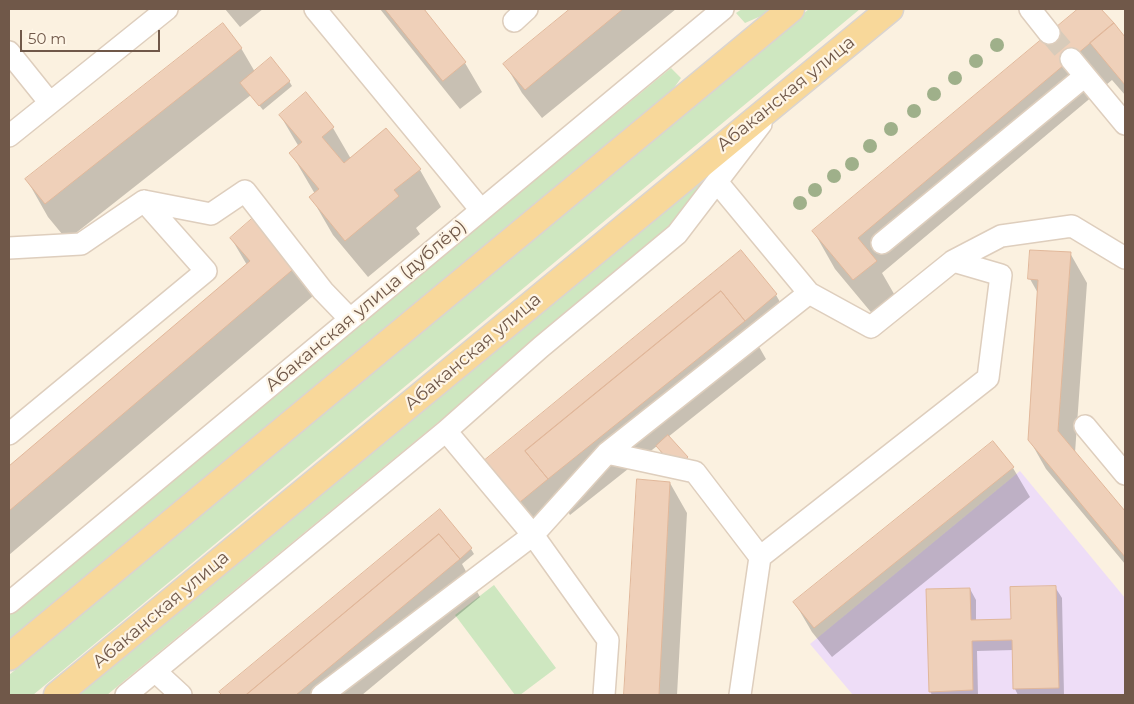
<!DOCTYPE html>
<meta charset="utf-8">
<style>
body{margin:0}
#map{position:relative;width:1134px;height:704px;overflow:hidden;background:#fbf1e0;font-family:Montserrat,sans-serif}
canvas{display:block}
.frame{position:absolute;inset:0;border:10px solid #705849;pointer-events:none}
.scale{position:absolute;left:20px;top:30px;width:140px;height:22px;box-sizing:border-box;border:2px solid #705849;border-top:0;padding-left:6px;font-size:15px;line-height:18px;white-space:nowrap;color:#705849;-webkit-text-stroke:4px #fef5e6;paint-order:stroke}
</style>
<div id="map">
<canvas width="1134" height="704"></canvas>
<div class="frame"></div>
<div class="scale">50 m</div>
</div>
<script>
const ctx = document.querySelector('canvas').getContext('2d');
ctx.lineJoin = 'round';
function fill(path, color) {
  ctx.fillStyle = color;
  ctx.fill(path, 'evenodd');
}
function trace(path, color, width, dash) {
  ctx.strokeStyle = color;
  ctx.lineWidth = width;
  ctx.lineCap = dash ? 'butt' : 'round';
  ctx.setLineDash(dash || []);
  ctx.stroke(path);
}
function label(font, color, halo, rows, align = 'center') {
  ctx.font = font + ' Montserrat,sans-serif';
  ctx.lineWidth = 4.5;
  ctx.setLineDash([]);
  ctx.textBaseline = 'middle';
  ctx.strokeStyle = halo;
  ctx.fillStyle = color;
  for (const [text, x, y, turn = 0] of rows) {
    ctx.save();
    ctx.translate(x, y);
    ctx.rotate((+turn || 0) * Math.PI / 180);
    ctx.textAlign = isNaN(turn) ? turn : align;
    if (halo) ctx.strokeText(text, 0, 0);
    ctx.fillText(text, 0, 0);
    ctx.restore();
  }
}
const education = new Path2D(`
 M 1020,471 L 1125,598 L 1125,695 L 853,695 L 810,644 Z`);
const green = new Path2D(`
 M 742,9 L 777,9 L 745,23 L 736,13 Z
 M 809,9 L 860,9 L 33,695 L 9,695 L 9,675 Z
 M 671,68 L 681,78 L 659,109 L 9,644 L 9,613 Z
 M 728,151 L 662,238 L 107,695 L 70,695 Z
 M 494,585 L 556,668 L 520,695 L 515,695 L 455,615 Z`);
const shadow = new Path2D(`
 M 225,9 L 263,9 L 240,27 Z
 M 380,9 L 422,9 L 465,63 L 482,92 L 460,109 Z
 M 572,9 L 676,9 L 542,118 L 522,93 L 505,64 Z
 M 1080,9 L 1100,9 L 1125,39 L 1125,95 L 1112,80 L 882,273 L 897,299 L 875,317 L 835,269 L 814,232 Z
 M 241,48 L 255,72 L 289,81 L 292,86 L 263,110 L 251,95 L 67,240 L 48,217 L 27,180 Z
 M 280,115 L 333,128 L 351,159 L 420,170 L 441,207 L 416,228 L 420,234 L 368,277 L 333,235 L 311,197 L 315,194 L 291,153 L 299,147 Z
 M 231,238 L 296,267 L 313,296 L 9,555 L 9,467 L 247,265 Z
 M 740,251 L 776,295 L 788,316 L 754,338 L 766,359 L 668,437 L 687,458 L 693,469 L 664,457 L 657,446 L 570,515 L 561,500 L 533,522 L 498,481 L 486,460 Z
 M 1070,253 L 1087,283 L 1075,453 L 1125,513 L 1125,564 L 1046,469 L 1029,439 L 1039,295 L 1030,279 Z
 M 1013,468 L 1030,497 L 832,657 L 812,632 L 795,603 Z
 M 638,481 L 670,483 L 687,513 L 677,695 L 626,695 Z
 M 471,549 L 474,554 L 462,564 L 480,597 L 362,695 L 222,695 L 220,692 Z
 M 1055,587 L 1062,598 L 1064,695 L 1018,695 L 1015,689 L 1014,650 L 977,651 L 978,695 L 932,695 L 930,691 L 970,589 L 976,600 L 976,621 L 1012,620 Z`);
const building = new Path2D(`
 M 385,9 L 424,9 L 466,62 L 443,81 Z
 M 570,9 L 623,9 L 525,90 L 503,64 Z
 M 1078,9 L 1101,9 L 1114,23 L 858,238 L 877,261 L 853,280 L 812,231 Z
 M 223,23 L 242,48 L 45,204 L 25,179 Z
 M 1114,23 L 1125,37 L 1125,85 L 1090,43 Z
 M 271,57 L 290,81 L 259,106 L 240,83 Z
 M 306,92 L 334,127 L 322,137 L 344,163 L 386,128 L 421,169 L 394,190 L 399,196 L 345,241 L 309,197 L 319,189 L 289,153 L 302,142 L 279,115 Z
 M 254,217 L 297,266 L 9,511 L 9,466 L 250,261 L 230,238 Z
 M 741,250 L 777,294 L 745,321 L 721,291 L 525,451 L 548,479 L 520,502 L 485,460 Z
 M 1030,250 L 1071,252 L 1058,431 L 1125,511 L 1125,557 L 1028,440 L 1038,280 L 1028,279 Z
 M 721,291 L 745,321 L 548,479 L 525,451 Z
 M 668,435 L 688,457 L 676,468 L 656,446 Z
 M 993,441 L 1014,467 L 814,628 L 793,602 Z
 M 637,479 L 670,482 L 659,695 L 624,695 Z
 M 440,509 L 472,548 L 460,559 L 439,534 L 246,695 L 222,695 L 219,692 Z
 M 439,534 L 460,559 L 296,695 L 246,695 Z
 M 1056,586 L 1059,688 L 1013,689 L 1012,640 L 972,641 L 973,690 L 929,692 L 926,589 L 970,588 L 971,620 L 1011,619 L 1010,587 Z`);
const minorTunnel = new Path2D(`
 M 1049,33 L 1071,59`);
const minor = new Path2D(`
 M 315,9 L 481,210
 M 1030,9 L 1049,33
 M 514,21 L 527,9
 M 9,52 L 50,103
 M 1071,59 L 1125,124
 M 9,136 L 167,9
 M 882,243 L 1085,76
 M 9,248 L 81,244 L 144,201 L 211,214 L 245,191 L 323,291 L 350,319
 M 953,261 L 1001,236 L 1072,226 L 1125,258
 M 1085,426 L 1125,474
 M 446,431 L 533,535 L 608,640 L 604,695
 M 9,434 L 206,271 L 144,201
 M 607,453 L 695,472 L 760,557 L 988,378 L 1001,275 L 953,261 L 871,327 L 809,293
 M 9,603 L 723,9
 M 155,671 L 181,695
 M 126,695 L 446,431 L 541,347 L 677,234 L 761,124
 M 322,695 L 533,535 L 607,453 L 809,293 L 717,182
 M 740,695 L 760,557`);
const major = new Path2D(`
 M 9,657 L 791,9
 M 57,695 L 890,9`);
const trees = [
 [997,45],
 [976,61],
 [955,78],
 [934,94],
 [914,111],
 [891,129],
 [870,146],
 [852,164],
 [834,176],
 [815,190],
 [800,203]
];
const streetNames = [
 ["Абаканская улица",786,94,-39],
 ["Абаканская улица (дублёр)",366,306,-40],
 ["Абаканская улица",473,352,-40],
 ["Абаканская улица",161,610,-40]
];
fill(education, '#eeddf7');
fill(green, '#cee7c0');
fill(shadow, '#0003');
fill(building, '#efd0b9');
trace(building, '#e1b79a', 1);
trace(minorTunnel, '#d8cbba', 21, [21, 11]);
trace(minor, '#decebd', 24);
trace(major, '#dad4d0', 29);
trace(minor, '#fff', 21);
trace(major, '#f8d89a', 26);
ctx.fillStyle = '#9fb08a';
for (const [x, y] of trees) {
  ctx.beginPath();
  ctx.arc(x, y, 7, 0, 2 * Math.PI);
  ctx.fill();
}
label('18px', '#705849', '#fef5e6', streetNames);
</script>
